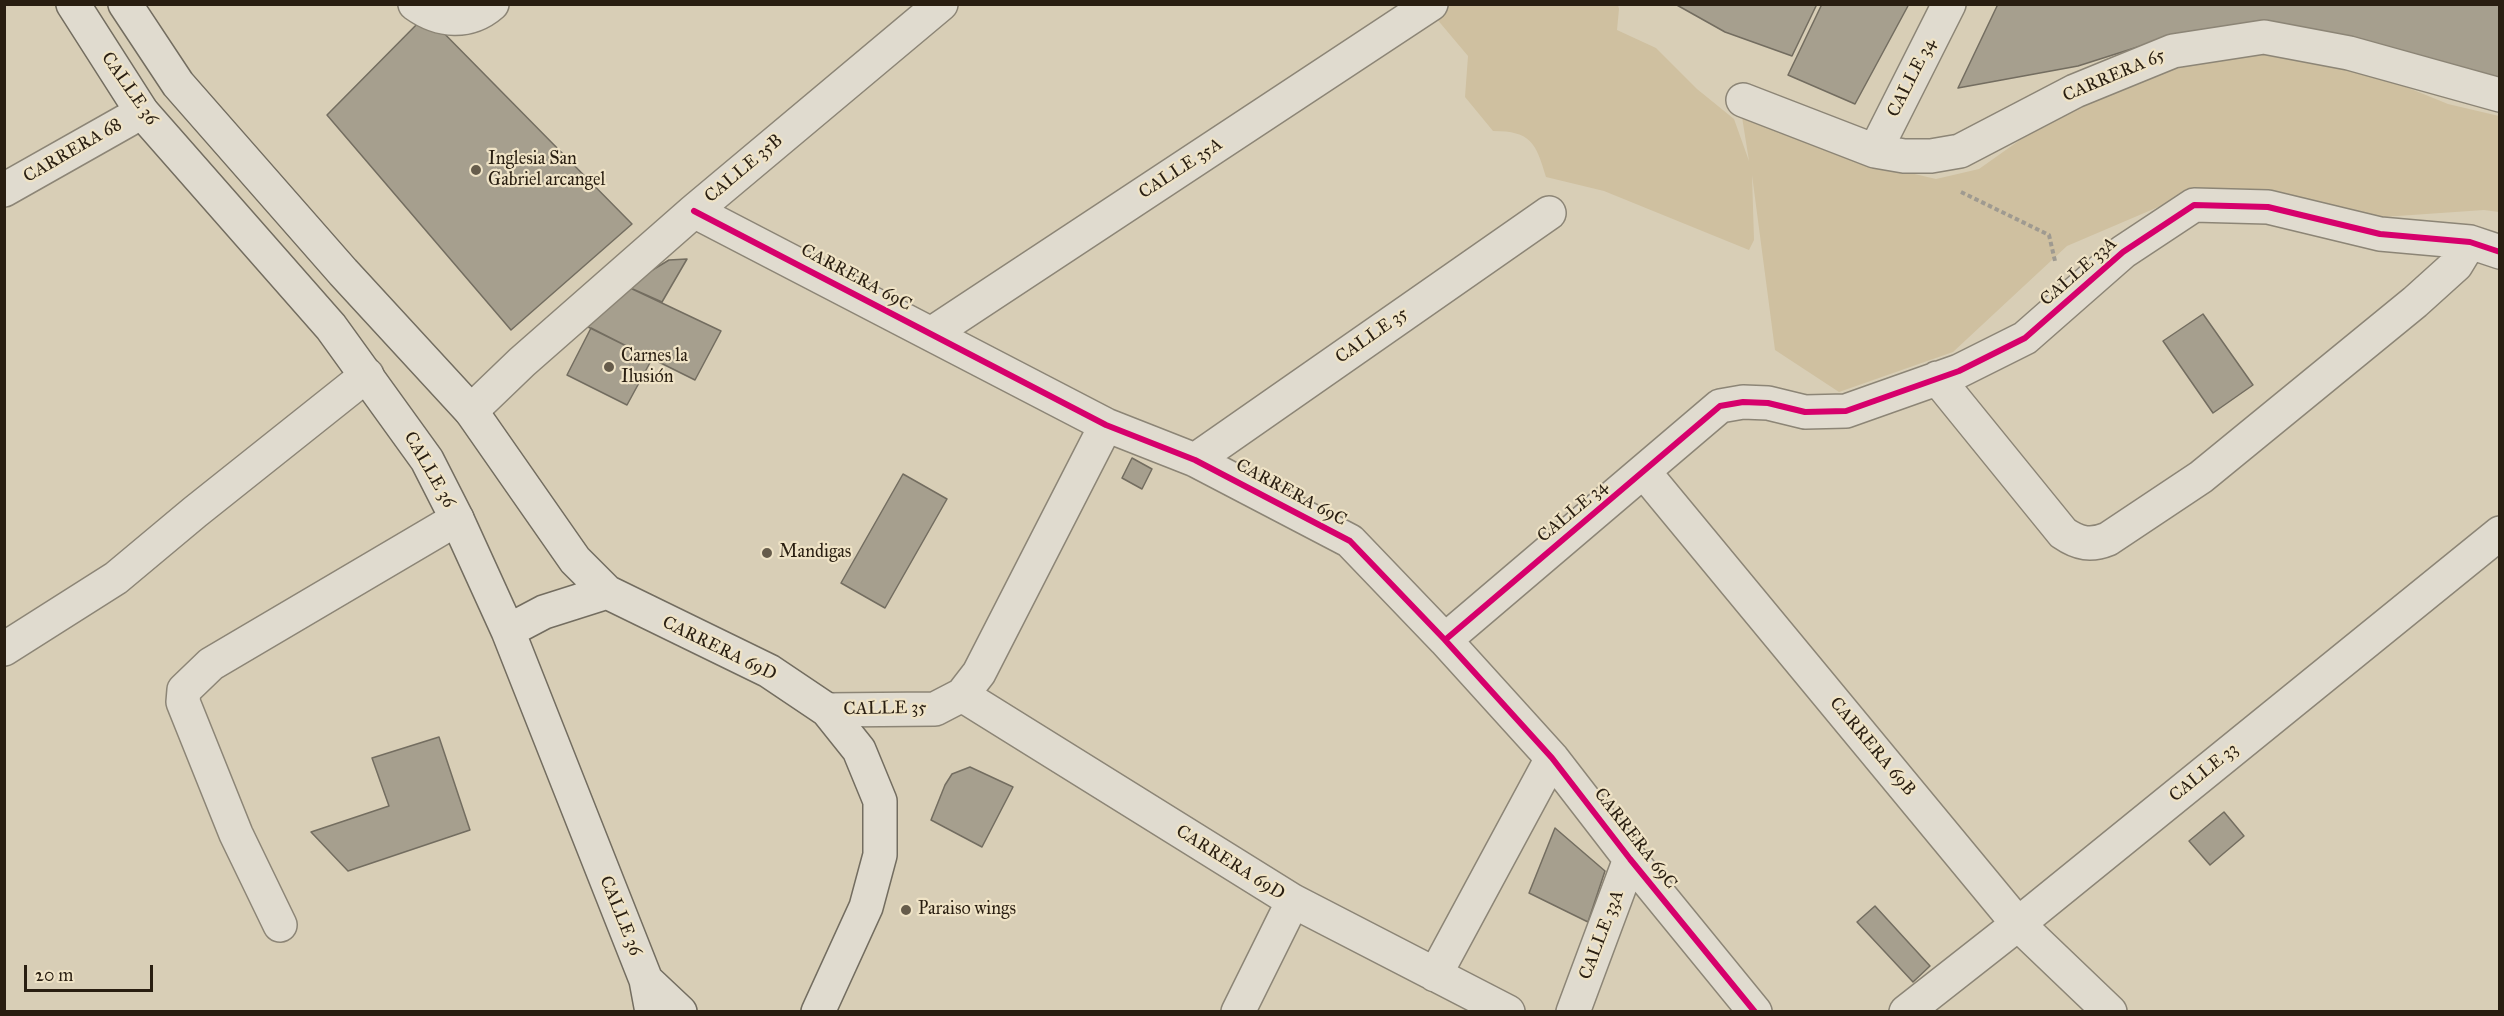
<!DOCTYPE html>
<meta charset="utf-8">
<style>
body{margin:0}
#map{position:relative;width:2504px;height:1016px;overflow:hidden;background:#d8ceb6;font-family:"IM FELL Great Primer",serif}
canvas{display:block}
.frame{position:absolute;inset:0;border:6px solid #291e11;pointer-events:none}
.scale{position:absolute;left:24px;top:965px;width:129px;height:27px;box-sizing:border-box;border:3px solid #291e11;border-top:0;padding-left:8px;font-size:18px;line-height:21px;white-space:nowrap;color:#291e11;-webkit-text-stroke:4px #efe3c6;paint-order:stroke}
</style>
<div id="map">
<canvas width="2504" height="1016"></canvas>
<div class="frame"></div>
<div class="scale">20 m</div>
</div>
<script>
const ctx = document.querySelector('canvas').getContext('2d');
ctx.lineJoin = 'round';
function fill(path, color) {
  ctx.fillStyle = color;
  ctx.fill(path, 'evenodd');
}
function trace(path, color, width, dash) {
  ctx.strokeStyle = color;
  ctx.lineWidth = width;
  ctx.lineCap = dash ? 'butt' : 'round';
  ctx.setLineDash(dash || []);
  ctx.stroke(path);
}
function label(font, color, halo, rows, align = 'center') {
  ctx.font = font + ' "IM FELL Great Primer",serif';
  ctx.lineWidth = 4.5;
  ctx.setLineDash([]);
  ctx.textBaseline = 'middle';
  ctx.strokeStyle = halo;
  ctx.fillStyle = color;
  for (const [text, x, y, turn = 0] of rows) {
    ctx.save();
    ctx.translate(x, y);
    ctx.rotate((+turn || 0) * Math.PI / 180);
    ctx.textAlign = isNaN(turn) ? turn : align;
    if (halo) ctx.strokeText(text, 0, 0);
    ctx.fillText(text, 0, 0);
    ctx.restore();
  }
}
const green = new Path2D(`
 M 1425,5 L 1618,5 L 1619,9 L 1617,30 L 1656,48 L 1697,89 L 1734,119 L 1749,161 L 1742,117 L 1876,165 L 1936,179 L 1979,169 L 2068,106 L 2167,65 L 2257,42 L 2342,61 L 2448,104 L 2499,116 L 2499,212 L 2484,210 L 2383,217 L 2264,195 L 2191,193 L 2067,246 L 1953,352 L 1839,392 L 1775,350 L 1752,175 L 1754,240 L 1749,250 L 1604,191 L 1546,177 C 1536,143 1531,131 1493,131 L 1465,97 L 1468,56 Z`);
const building = new Path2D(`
 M 1675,4 L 1817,4 L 1792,56 L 1725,32 Z
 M 1822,4 L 1909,4 L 1855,104 L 1788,75 Z
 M 1998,4 L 2500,4 L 2500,80 L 2166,38 L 2078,66 L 1958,88 Z
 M 426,15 L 632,224 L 511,330 L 327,115 Z
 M 687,259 L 662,302 L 626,286 L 669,260 Z
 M 626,286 L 721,331 L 695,380 L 582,324 Z
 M 2203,314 L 2253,385 L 2213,413 L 2163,341 Z
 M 591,328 L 652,359 L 627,405 L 567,375 Z
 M 1132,458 L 1152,469 L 1142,489 L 1122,478 Z
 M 903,474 L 947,499 L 885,608 L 841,583 Z
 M 439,737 L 470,830 L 348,871 L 311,832 L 389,806 L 372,758 Z
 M 970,767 L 1013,787 L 982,847 L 931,820 L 945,785 L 952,774 Z
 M 2224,812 L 2244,836 L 2210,865 L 2189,841 Z
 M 1555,828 L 1605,871 L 1588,922 L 1529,893 Z
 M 1875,906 L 1930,966 L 1913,982 L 1857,922 Z`);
const path = new Path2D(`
 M 1961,192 L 2049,235 L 2055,261`);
const minor = new Path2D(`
 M 415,4 C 440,22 469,24 492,4
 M 1743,100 L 1875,151 L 1904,156 L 1931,156 L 1960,151 L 2075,91 L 2173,51 L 2264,37 L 2349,53 L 2500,95
 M 1875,151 L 1949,4
 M 4,190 L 142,112
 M 694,211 L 1106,425 L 1195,460 L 1350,541 L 1445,640 L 1552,758 L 1630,859 L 1755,1012
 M 931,334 L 1431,4
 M 1937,378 L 2063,533 C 2079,544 2091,546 2108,539 L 2201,477 L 2415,302 L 2456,265 L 2470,242
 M 471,411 L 522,362 L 694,211 L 941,4
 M 1195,460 L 1549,213
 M 1644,472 L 2018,924 L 2110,1012
 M 1445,640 L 1720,406 L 1743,402 L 1768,403 L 1805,412 L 1846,411 L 1959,371 L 2025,338 L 2123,252 L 2194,205 L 2268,207 L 2380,234 L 2470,242 L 2500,252
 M 4,649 L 116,578 L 195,512 L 367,375
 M 962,695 L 1293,901 L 1508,1012
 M 827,710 L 935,709 L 962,695 L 979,673 L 1106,425
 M 280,925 L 236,834 L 183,702 L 184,690 L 211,664 L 457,519
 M 1435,975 L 1552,758
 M 1238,1012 L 1293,901
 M 1573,1012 L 1630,859
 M 1906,1012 L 2018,924 L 2500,533`);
const secondary = new Path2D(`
 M 73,4 L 142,112 L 331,327 L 427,460 L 457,519 L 508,631 L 646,980 L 652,1012
 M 125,4 L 178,84 L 343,272 L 471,411 L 575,560 L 607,592 L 769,671 L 827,710 L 859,750 L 880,801 L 880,855 L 866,907 L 818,1012
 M 508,631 L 544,612 L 607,592
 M 646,980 L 680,1012`);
const cycleway = new Path2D(`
 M 694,211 L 1106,425 L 1195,460 L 1350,541 L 1445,640 L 1552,758 L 1630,859 L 1755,1012
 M 1445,640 L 1720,406 L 1743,402 L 1768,403 L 1805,412 L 1846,411 L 1959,371 L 2025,338 L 2123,252 L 2194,205 L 2268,207 L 2380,234 L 2470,242 L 2500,252`);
const markers = [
 [476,170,6,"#665c4b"],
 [609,367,6,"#665c4b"],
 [767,553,6,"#665c4b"],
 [906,910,6,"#665c4b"]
];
const streetNames = [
 ["CARRERA 65",2114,76,-23],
 ["CALLE 34",1912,78,-63],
 ["CALLE 36",129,89,55],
 ["CARRERA 68",73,151,-30],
 ["CALLE 35B",744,169,-40],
 ["CALLE 35A",1181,169,-33],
 ["CALLE 33A",2079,272,-41],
 ["CARRERA 69C",856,278,28],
 ["CALLE 35",1372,336,-35],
 ["CALLE 36",429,470,60],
 ["CARRERA 69C",1291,493,28],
 ["CALLE 34",1573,512,-40],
 ["CARRERA 69D",719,649,26],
 ["CALLE 35",885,709,-1],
 ["CARRERA 69B",1872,747,50],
 ["CALLE 33",2204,773,-39],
 ["CARRERA 69C",1635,839,52],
 ["CARRERA 69D",1230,863,32],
 ["CALLE 36",620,916,68],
 ["CALLE 33A",1602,935,-69]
];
const poiNames = [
 ["Inglesia San",488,160],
 ["Gabriel arcangel",488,181],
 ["Carnes la",621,357],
 ["Ilusión",621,378],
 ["Mandigas",779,553],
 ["Paraiso wings",918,910]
];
fill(green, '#cfc0a0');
fill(building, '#a69f8e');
trace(building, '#736d60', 1.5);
trace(minor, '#8c8576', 36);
trace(secondary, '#736d60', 36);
trace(path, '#9f9a90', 4, [4.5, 3]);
trace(minor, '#e0dbcf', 33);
trace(secondary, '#e0dbcf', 33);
trace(cycleway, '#d6006c', 6);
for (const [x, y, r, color] of markers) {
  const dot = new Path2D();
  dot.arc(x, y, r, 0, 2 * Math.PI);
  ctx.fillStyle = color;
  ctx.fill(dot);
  trace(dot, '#efe3c6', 2);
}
label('18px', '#291e11', '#efe3c6', streetNames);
label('18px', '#291e11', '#efe3c6', poiNames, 'left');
</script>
